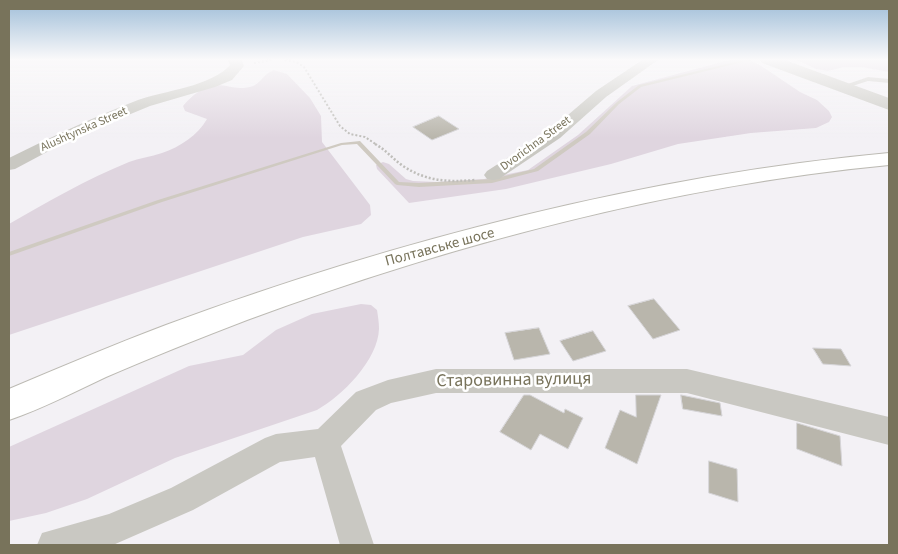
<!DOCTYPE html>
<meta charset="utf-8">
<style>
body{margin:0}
#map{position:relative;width:898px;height:554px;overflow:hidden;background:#f3f1f5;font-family:"Source Sans 3",sans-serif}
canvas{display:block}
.frame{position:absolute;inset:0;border:10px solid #78735b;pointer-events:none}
</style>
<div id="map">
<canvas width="898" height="554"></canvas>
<div class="frame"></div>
</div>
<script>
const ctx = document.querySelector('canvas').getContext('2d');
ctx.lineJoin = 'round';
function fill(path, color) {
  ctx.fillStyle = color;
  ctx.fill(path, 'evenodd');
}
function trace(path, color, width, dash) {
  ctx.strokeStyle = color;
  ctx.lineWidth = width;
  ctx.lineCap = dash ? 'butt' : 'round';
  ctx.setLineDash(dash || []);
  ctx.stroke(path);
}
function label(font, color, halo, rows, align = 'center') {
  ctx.font = font + ' "Source Sans 3",sans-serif';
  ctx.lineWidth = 5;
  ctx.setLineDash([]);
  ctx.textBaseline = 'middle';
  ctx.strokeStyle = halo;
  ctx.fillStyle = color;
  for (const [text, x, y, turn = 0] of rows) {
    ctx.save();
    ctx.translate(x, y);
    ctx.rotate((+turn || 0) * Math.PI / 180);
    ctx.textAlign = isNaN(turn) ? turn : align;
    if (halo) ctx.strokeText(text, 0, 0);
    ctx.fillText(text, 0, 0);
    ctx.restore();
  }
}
const green = new Path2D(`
 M 729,60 L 748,60 L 760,65 L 800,92 L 817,100 L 829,111 L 832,117 L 829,122 L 816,128 L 751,133 L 678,144 L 611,164 L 506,189 L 409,203 L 377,169 L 376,165 L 383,162 L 389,164 L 406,179 L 413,181 L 437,182 L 484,179 L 528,170 L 578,135 L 632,86 Z
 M 797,60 L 889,60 L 889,72 L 861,67 L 844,67 L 828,71 L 816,69 Z
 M 274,70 L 287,74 L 310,98 L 321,116 L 322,142 L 370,205 L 371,215 L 361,224 L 303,237 L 9,335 L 9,224 C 47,202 87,179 129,162 C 139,158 151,157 162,153 C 180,147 198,135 207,119 L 185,111 L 183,106 C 191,96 203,86 217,85 C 230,85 237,91 253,86 C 261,83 263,74 274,70 Z
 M 361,304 L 371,305 L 377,310 C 378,316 379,323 379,329 C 378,360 342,396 317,410 L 175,458 L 87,499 L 46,513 L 9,521 L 9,447 L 189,366 L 243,355 L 276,330 L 312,314 Z`);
const stream = new Path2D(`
 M 743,60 L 751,60 L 641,87 L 619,104 L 590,134 L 538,171 L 492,183 L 419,187 L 397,185 L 395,184 L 357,144 L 342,145 L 162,202 L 9,256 L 9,252 L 158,200 L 341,143 L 360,141 L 399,182 L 419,183 L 492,179 L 534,169 L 586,132 L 617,102 L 639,85 Z`);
const building = new Path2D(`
 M 439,116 L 459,129 L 432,140 L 413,127 Z
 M 654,299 L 680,330 L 653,339 L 628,306 Z
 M 539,328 L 550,354 L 514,360 L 505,333 Z
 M 593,331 L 606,351 L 573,361 L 560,341 Z
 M 813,348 L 841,349 L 851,366 L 823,364 Z
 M 524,395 L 530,395 L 564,413 L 565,409 L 583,418 L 568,449 L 540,434 L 531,450 L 500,432 Z
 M 636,395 L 661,395 L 637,464 L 605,448 L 620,410 L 636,417 Z
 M 681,395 L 720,403 L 722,416 L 683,409 Z
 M 797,423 L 840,436 L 842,466 L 797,449 Z
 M 709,461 L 737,469 L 738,502 L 709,493 Z`);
const pathFar1 = new Path2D(`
 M 285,60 L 296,62 L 304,67 L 340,126 L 350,134 L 365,137 L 377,145
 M 254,63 L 273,60`);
const path = new Path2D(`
 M 375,144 C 386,150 393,159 403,166 C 428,182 448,182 476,180`);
const service = new Path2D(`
 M 868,77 L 889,79 L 889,83 L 868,81 L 843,89 L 839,87 Z`);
const minor = new Path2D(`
 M 228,60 L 242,60 L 244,66 L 232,80 L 215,87 L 150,106 L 75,137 L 15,169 L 9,170 L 9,158 C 51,137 94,117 138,100 C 166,90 210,87 230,65 Z
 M 642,60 L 658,60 L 606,97 L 560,138 L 499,179 L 493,180 L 487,179 L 484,175 L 487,171 L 548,132 L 596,91 Z
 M 436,369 L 687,369 L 889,417 L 889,445 L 687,393 L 436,393 L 391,403 L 376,410 L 341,446 L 374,545 L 340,545 L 315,457 L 280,462 L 193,510 L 113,545 L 37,545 L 42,533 L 109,514 L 171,488 L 265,438 L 276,434 L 318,429 L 356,392 L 388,380 Z`);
const tertiary = new Path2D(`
 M 760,60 L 785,60 L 889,98 L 889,110 L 762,63 Z`);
const primary = new Path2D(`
 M 889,153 L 889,165 C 671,186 453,244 247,320 C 200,338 152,357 106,377 C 74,392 42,409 9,420 L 9,389 C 61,367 113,345 166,325 C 393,241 648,175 889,153 Z`);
const farStreetnames = [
 ["Alushtynska Street",84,130,-24],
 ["Dvorichna Street",536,144,-36]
];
const streetNames = [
 ["Полтавське шосе",440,248,-15]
];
const nearStreetnames = [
 ["Старовинна вулиця",514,381,-1]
];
fill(green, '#dfd5df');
fill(stream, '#cfcac1');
fill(building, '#b9b6ac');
trace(building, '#d5d4d7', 1);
trace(primary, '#bcbab3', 2);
trace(pathFar1, '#bfbeba', 2, [2, 2]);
trace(path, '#bfbeba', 2.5, [2, 2]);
fill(service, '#c9c8c2');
fill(minor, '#c9c8c2');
fill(tertiary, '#c9c8c2');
fill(primary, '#fff');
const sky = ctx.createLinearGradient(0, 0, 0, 138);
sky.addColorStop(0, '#9ebdd8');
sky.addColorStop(0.43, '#faf9fa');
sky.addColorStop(1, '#faf9fa00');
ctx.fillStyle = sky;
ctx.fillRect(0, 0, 898, 138);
label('12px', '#78735b', '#fff', farStreetnames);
label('15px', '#78735b', '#fff', streetNames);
label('18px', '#78735b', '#fff', nearStreetnames);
</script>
